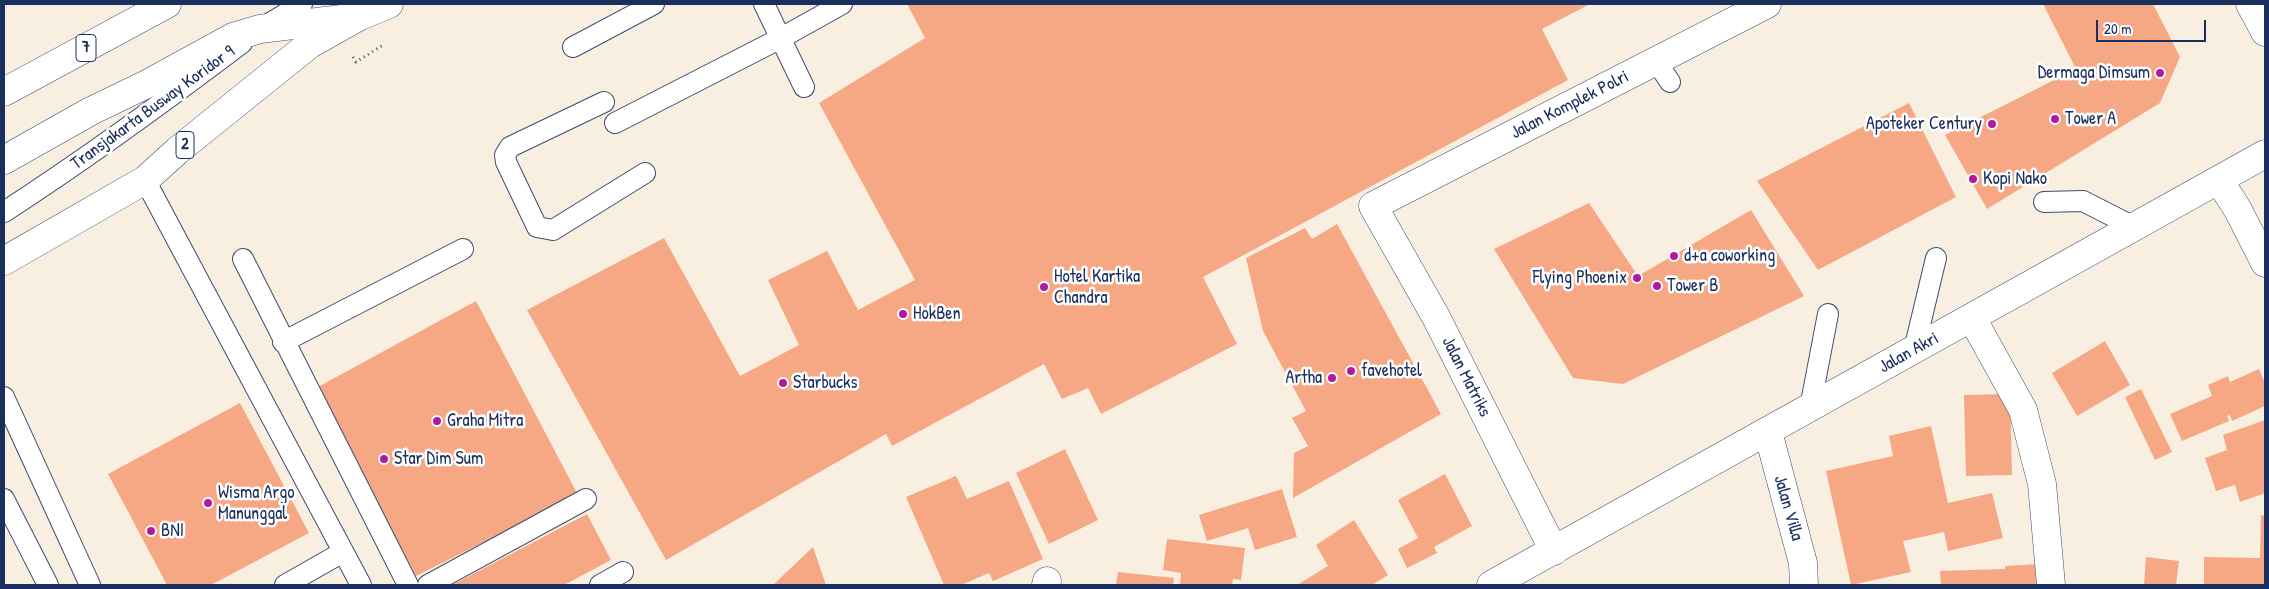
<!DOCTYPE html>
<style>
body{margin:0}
#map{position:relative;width:2269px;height:589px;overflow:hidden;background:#f9efe1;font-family:"Patrick Hand",sans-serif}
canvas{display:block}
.frame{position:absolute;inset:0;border:5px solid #1b2f5e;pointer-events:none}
.scale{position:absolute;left:2096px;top:20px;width:110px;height:22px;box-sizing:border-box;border:2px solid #1b2f5e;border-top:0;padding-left:6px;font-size:15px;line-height:18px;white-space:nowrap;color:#1b2f5e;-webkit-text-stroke:4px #fff;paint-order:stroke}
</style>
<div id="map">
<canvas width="2269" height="589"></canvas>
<div class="frame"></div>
<div class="scale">20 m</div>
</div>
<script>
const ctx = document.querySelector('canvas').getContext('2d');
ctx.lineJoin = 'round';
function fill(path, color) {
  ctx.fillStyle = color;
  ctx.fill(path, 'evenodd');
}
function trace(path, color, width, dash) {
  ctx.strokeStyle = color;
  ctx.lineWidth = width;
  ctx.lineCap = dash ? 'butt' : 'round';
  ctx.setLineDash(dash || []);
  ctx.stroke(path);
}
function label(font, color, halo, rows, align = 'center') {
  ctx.font = font + ' "Patrick Hand",sans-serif';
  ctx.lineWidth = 5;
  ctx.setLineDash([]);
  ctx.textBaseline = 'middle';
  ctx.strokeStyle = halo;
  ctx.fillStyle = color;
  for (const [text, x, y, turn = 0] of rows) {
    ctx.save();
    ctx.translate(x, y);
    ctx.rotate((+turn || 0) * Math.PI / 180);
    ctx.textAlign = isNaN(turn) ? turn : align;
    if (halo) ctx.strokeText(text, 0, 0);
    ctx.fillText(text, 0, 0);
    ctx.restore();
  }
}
const building = new Path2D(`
 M 907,4 L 1590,4 L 1542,29 L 1568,80 L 1203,277 L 1237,344 L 1101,414 L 1088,388 L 1062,399 L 1044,364 L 892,446 L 886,434 L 666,560 L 527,310 L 664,238 L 740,376 L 799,345 L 768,280 L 827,251 L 858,310 L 915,280 L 819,103 L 925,38 Z
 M 2043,4 L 2153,4 L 2180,57 L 2160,103 L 1987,209 L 1945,135 L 2076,69 Z
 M 1909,103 L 1956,197 L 1818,270 L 1757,181 Z
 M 1589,203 L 1638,276 L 1751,210 L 1804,296 L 1623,384 L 1573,378 L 1494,249 Z
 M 1337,224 L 1441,414 L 1293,498 L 1294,453 L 1308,446 L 1292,418 L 1306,411 L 1263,331 L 1246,258 L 1305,228 L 1312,239 Z
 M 476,301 L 578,495 L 416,576 L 316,388 Z
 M 2105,341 L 2130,385 L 2077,416 L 2052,373 Z
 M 2259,369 L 2265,383 L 2265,406 L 2232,421 L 2230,415 L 2227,416 L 2229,421 L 2182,441 L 2170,414 L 2212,396 L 2208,385 L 2228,376 L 2230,382 Z
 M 2141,389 L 2172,452 L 2155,460 L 2125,397 Z
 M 2010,394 L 2012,475 L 1966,476 L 1964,395 Z
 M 240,403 L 309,533 L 211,585 L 167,585 L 108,474 Z
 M 2265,420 L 2265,493 L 2240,502 L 2235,485 L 2216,491 L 2205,458 L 2227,450 L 2223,435 Z
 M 1931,426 L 1948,503 L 1992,493 L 2003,538 L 1948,551 L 1944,532 L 1903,541 L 1911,572 L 1851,585 L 1826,471 L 1893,456 L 1889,436 Z
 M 1065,449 L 1098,520 L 1049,544 L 1016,473 Z
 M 1445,474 L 1472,526 L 1434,547 L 1437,553 L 1407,568 L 1398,549 L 1418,538 L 1398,500 Z
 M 956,476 L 967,499 L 1009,481 L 1043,559 L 993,581 L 989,573 L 961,585 L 944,585 L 906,497 Z
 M 1282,489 L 1297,537 L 1255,550 L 1248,528 L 1207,541 L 1199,515 Z
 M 587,514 L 611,560 L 564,585 L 452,585 Z
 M 2261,515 L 2265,516 L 2265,585 L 2204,585 L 2204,557 L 2260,558 Z
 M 1354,520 L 1388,575 L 1372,585 L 1297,585 L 1328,566 L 1316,545 Z
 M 1167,539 L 1245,548 L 1241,580 L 1233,579 L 1232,585 L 1180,585 L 1181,573 L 1163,570 Z
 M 813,547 L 826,585 L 773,585 Z
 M 2146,557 L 2179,561 L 2176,585 L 2144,585 Z
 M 2039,564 L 2040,585 L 1941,585 L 1940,571 L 2005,569 L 2005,566 Z
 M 1118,572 L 1174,578 L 1173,585 L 1116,585 Z`);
const path = new Path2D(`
 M 353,57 L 356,62 L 383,45`);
const service = new Path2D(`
 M 764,4 L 804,87
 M 265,26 L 302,4
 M 573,47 L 654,4
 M 1656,61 L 1670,82
 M 604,102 L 510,147 L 505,155 L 506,162 L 537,227 L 553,230 L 645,173
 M 615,123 L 781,38 L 842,4
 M 145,180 L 361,585
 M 2044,202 L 2083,201 L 2134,227
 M 4,212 C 86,159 164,102 242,43
 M 243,259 L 408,585
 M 283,342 L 463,249
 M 1914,350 L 1936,258
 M 4,397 L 90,585
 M 1810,408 L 1828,314
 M 4,499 L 48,585
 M 285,585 L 343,552
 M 428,585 L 586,499
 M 600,585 L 623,572`);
const minor = new Path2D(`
 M 2250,4 L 2265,32
 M 2219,180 L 2238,210 L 2265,263
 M 1972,318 L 2023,410 L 2042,484 L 2051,585
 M 1768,432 L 1803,563 L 1804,585
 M 1554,551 L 1436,317 L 1373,206 L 1767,4
 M 1046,585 L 1047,581
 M 1491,585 L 2265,154`);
const trunk = new Path2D(`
 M 4,261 L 145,180 L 177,151 L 310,44 L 358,17 L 389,4`);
const motorway = new Path2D(`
 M 4,92 L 167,4
 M 4,160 L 91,111 L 147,84 L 233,37 L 260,29 L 358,17`);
const markers = [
 [2160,73,5,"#b5179e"],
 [2055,119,5,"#b5179e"],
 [1992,124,5,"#b5179e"],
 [1973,179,5,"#b5179e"],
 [1674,256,5,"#b5179e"],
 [1637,278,5,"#b5179e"],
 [1657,286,5,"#b5179e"],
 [1044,287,5,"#b5179e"],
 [903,314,5,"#b5179e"],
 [1351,371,5,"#b5179e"],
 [1332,378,5,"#b5179e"],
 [783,383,5,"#b5179e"],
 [437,421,5,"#b5179e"],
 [384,459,5,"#b5179e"],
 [208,503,5,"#b5179e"],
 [151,531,5,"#b5179e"]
];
const shields = [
 [86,48,20],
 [185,145,18]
];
const shieldNames = [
 ["7",86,48],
 ["2",185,145]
];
const poiNames = [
 ["Dermaga Dimsum",2150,73,"right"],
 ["Tower A",2065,119],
 ["Apoteker Century",1982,124,"right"],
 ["Kopi Nako",1983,179],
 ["d+a coworking",1684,256],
 ["Hotel Kartika",1054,277],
 ["Chandra",1054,298],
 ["Flying Phoenix",1627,278,"right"],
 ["Tower B",1667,286],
 ["HokBen",913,314],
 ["favehotel",1361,371],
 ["Artha",1322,378,"right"],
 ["Starbucks",793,383],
 ["Graha Mitra",447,421],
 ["Star Dim Sum",394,459],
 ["Wisma Argo",218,493],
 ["Manunggal",218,514],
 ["BNI",161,531]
];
const streetNames = [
 ["Jalan Komplek Polri",1570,105,-27],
 ["Transjakarta Busway Koridor 9",153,108,-36],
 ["Jalan Akri",1909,353,-29],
 ["Jalan Matriks",1466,377,63],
 ["Jalan Villa",1788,508,74]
];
fill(building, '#f5a883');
trace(service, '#3c4c72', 22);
trace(minor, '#3c4c72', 29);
trace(trunk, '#3c4c72', 29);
trace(motorway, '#3c4c72', 29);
trace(path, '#3c4c72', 3, [1, 4]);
trace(service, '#fff', 20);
trace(minor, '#fff', 28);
trace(trunk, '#fff', 28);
trace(motorway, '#fff', 28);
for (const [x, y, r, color] of markers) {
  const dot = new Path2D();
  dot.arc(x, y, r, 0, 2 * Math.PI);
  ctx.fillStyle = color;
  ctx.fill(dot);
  trace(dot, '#fff', 2);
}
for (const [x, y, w] of shields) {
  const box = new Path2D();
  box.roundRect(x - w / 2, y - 13.5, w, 27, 4);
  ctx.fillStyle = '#fff';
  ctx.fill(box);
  trace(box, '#1b2f5e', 1);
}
label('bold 16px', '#1b2f5e', null, shieldNames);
label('18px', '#1b2f5e', '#fff', poiNames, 'left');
label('18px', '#1b2f5e', '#fff', streetNames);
</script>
